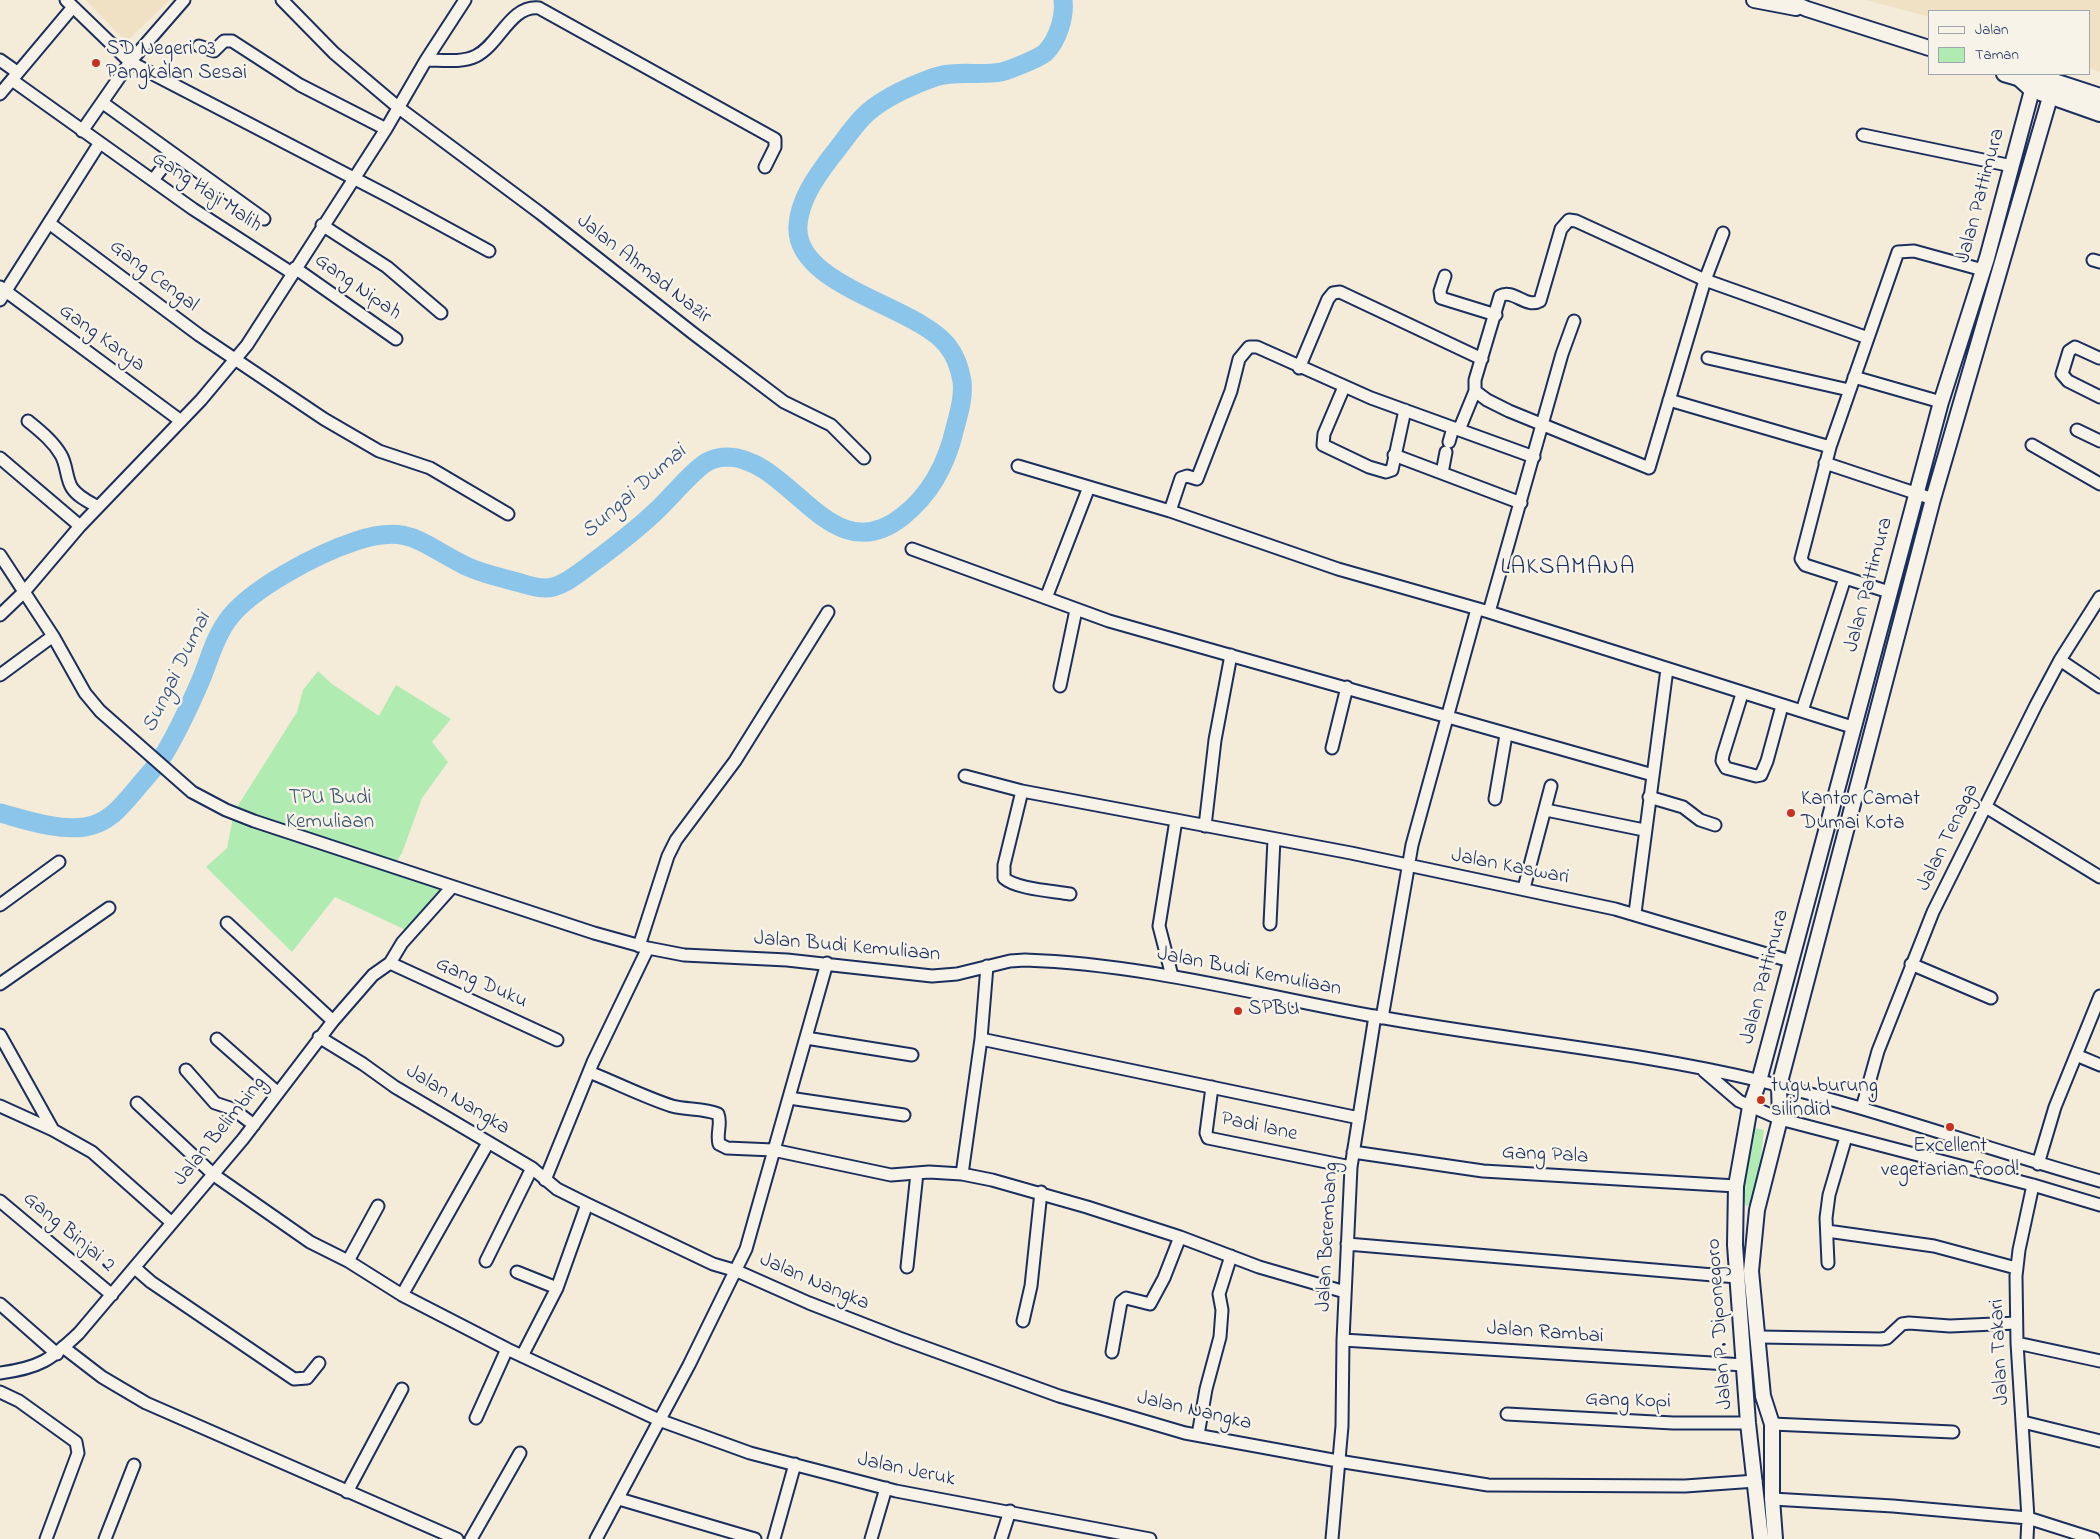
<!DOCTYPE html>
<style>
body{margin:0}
#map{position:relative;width:2100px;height:1539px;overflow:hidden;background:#f4ebd8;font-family:"Indie Flower",sans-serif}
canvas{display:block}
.legend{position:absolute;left:1928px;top:10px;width:162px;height:65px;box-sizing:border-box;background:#f7f3e8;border:1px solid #9fa5b1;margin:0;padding:6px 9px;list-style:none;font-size:15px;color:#1b2f5e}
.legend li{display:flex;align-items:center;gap:10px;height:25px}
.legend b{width:25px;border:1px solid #9fa5b1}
</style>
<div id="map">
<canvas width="2100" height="1539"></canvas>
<ul class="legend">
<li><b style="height:6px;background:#f7f3e8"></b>Jalan</li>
<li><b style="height:14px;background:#b0ecb2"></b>Taman</li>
</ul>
</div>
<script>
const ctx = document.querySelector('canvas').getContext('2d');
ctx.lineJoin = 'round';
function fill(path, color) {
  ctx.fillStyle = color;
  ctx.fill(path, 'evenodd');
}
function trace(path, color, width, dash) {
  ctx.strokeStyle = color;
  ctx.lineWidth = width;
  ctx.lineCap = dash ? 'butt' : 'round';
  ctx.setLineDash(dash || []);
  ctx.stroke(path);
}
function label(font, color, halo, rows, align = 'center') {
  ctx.font = font + ' "Indie Flower",sans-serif';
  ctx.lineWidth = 5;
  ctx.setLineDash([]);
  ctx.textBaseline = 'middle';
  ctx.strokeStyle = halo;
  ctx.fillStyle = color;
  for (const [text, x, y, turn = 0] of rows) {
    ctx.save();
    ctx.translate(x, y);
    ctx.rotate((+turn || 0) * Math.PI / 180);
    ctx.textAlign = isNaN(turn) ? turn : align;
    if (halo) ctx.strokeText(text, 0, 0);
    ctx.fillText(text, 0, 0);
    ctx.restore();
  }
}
const built = new Path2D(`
 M 86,0 L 170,0 L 126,42 Z
 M 1867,0 L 2100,0 L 2100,72 L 2089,68 L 2089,11 L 1929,11 L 1929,17 Z`);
const green = new Path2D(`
 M 318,671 L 332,684 L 379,716 L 396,685 L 451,719 L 432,742 L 448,762 L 422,798 L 402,853 L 393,867 L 446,885 L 410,932 L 335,897 L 292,952 L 206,867 L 227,848 L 234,812 L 297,712 L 303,690 Z
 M 1746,1126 L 1764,1130 L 1757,1189 L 1753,1204 L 1746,1206 L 1741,1195 Z`);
const river = new Path2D(`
 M 0,813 C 26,820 58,831 85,827 C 109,823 122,806 137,788 C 147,776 159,764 166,751 C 179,729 190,705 200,682 C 209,661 214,639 227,621 C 249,589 319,553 356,541 C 408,524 419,542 462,564 C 479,573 499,577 517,582 C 525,584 536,588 545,588 C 560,588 575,576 587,567 C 610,550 633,533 654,513 C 668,501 695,467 709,461 C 715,458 722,457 728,457 C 792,459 831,574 903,516 C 932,493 947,463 955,428 C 959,413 964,396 962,381 C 960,369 955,355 947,345 C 915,305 793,286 798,225 C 800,199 816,177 831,157 C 841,145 850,131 861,119 C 878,100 910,86 935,77 C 956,70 980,76 1001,72 C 1010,70 1039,58 1045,53 C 1058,40 1065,17 1063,0`);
const minor = new Path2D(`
 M 66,0 L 130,62 L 388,196 L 489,251
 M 282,0 L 334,53 L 399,108 L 540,213 L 694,334 L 784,402 L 831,425 L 864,458
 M 199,46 L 214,51 L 224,41 L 232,41 L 300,85 L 386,129
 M 0,60 L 17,72
 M 426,60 C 441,60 462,63 476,56 C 500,44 510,5 539,8 L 775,139 L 775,147 L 765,167
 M 12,80 L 193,209 L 292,273
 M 0,94 L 73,7
 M 103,103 L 264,219
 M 82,131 L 130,62 L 184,0
 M 1863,135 L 2012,166
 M 153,180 L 173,154
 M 49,223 L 199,335 L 324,419 L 379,451 L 430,468 L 508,514
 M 322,225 L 387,267 L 441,313
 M 1723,233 L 1705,280 L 1649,468 L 1509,411 L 1487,400 L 1475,391 L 1475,380 L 1500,296 C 1513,288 1526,309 1540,301 L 1561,229 L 1569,220 L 1576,221 L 1705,280 L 1868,338
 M 2093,260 L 2100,262
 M 295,268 L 396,339
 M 1445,276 L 1440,291 L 1441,298 L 1496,315
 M 0,287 L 181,421
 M 0,300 L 99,144
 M 1708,358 L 1849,390
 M 2099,358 L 2075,347 L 2069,351 L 2062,374 L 2068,381 L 2100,397
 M 1299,368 L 1328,299 L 1333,293 L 1340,292 L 1482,359
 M 1854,377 L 1941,402
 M 1344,387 L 1324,434 L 1323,445 L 1369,467 L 1386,472 L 1392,470 L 1405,410
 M 1669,400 L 1830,447
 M 28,421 C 40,431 53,441 61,455 C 67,465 66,479 72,488 C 78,497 89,502 98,507
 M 1459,430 L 1475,391
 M 2077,430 L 2100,441
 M 1449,442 L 1453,428
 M 2032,445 L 2100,484
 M 1394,455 L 1521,503
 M 0,458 L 80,526
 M 1825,463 L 1933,499
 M 1018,466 L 1170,511 L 1338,569 L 1489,612 L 1852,727
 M 1442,473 L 1446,452
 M 1170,511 L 1181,478 L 1187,476 L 1197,479 L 1231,391 L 1239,359 L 1249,347 L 1257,347 L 1371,398 L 1534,457
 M 912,549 L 1109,621 L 1653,775
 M 0,555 L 53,636 L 85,693 L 100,711 L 192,792 L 226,810 L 254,821 L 594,933 L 648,948 L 684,955 L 787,960 L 932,976 L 957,974 L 1010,961 L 1025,960 C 1145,964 1262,996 1379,1017 C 1506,1040 1636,1051 1761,1081 C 1875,1109 1987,1149 2100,1181
 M 1889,592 L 1805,565 L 1801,559 L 1830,447 L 1898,252 L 1914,251 L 1983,270
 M 1046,598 L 1089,487
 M 1489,612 L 1562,354 L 1574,321
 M 0,615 L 24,592 L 80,526 L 201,400 L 247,345 L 386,129 L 426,60 L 465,0
 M 2060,660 L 2100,687
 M 0,675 L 53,636
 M 1060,686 L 1076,610
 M 1742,694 L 1723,755 L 1722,761 L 1726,768 L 1756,776 L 1761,775 L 1767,761 L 1782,706
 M 1802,711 L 1845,578
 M 1332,748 L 1347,687
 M 965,776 L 1022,791 L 1351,853 L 1615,909 L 1790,961
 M 1022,791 L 1004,865 L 1004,878 C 1016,889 1053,891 1070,894
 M 1649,797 L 1683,807 L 1700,820 L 1715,825
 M 1495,799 L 1506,735
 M 1986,807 L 2100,877
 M 1546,810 L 1644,830
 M 1205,826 L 1215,740 L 1231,655
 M 1524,888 L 1551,786
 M 0,905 L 59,862
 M 1635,913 L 1667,669
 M 227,923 L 333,1021
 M 1270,924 L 1274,839
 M 639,946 L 668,856 L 676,840 L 735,761 L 828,612
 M 390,963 L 557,1040
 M 1911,964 L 1991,998
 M 1172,976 L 1159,926 L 1176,820
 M 0,984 L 109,908
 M 1382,1018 L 1412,845 L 1477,609
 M 0,1035 L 53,1130
 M 319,1037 L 363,1064 L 395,1087 L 532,1168 L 557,1189 L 587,1204 L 713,1264 L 737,1271 L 809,1303 L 899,1338 L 1059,1396 L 1185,1433 L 1338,1461 L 1488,1485 L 1685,1486 L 1756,1481
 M 806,1038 L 912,1055
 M 217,1039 L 277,1092
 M 981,1039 L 1359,1118
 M 2076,1055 L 2100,1065
 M 186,1070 L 215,1103 L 233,1109 L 254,1125
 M 1704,1071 L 1739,1101 L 1780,1119 L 2033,1185 L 2100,1205
 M 589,1072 C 617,1083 644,1097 672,1106 C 687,1110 704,1108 718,1114 C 722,1124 716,1133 719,1144 L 727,1148 L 773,1150 L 891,1175 L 929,1172 L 962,1174 L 992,1180 L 1087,1207 L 1180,1237 L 1259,1267 L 1345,1292
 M 1212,1087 L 1206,1133 L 1208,1138 L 1351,1167
 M 789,1098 L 904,1115
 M 137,1103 L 214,1175 L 310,1242 L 348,1261 L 402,1295 L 507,1349 L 659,1420 L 750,1453 L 896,1491 L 1150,1539
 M 0,1106 L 53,1130 L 92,1152 L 172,1223
 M 1862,1108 L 1878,1051 L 1933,912 L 2036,705 L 2060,660 L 2100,597
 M 1353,1152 L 1483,1171 L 1736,1186
 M 2038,1164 L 2055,1107 L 2100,996
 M 962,1174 L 981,1039 L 987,966
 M 545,1180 L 593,1062 L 648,948
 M 0,1201 L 112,1295
 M 1827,1231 L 1934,1246 L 2016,1268
 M 1347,1244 L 1737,1277
 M 348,1261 L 378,1206
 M 486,1261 L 532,1168
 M 1828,1263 L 1826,1218 L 1829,1195 L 1846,1137
 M 907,1267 L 917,1173
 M 135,1268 L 151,1282 L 294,1379 L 307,1378 L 319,1363
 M 517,1272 L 557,1288
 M 402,1295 L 488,1143
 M 0,1304 L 57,1354
 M 1023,1321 L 1031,1286 L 1041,1192
 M 1759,1337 L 1881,1339 L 1887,1338 L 1902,1324 L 1909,1323 L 1950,1326 L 2016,1323
 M 1343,1340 L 1744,1365
 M 2017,1343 L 2100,1361
 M 63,1347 L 102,1377 L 146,1403 L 457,1539
 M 1112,1352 L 1121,1302 L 1126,1298 L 1150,1304 L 1164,1278 L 1180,1237
 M 522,1356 L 557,1288 L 587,1204
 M 0,1373 C 39,1368 51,1360 79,1333 L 243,1139 L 333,1021 L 373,975 L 390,963 L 402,943 L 452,887
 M 0,1392 L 19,1401 L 76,1442 L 78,1453 L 46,1539
 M 1507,1414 L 1673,1423 L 1748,1423
 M 476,1418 L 507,1349
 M 2023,1422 L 2100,1441
 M 1772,1424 L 1953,1432
 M 1198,1435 L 1206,1389 L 1220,1337 L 1222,1310 L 1219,1294 L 1231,1256
 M 347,1492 L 402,1389
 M 619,1499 L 755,1539
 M 1772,1499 L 1893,1506 L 2028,1518 L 2094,1539
 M 105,1539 L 134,1465
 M 471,1539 L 520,1453
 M 596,1539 L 689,1365 L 746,1249 L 827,963
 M 774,1539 L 795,1464
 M 871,1539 L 886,1488
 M 1001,1539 L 1010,1511
 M 1332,1539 L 1342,1426 L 1343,1340 L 1351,1167 L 1375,1016
 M 2027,1539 L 2028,1518 L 2017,1343 L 2016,1276 L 2019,1250 L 2033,1185`);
const major = new Path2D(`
 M 1754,0 L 1796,8
 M 1786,0 L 1807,9 L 1929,48
 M 2004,74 L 2021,79
 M 1761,1539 L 1748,1423 L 1735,1245 L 1736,1186 L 1750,1107 L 1759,1081 L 1941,402 L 1987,258 L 2035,79
 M 1775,1539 L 1772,1499 L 1772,1424 L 1763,1396 L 1751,1271 L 1757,1210 L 1780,1119 L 1779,1086 L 1933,499 L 2053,87`);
const highway = new Path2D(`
 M 2021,79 L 2032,89 L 2100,113
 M 2021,79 L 2036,76 L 2100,97`);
const markers = [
 [96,63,5,"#c8321e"],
 [1791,813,5,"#c8321e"],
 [1238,1011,5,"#c8321e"],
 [1761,1100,5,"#c8321e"],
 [1950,1127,5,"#c8321e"]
];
const poiNames = [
 ["SD Negeri 03",106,51],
 ["Pangkalan Sesai",106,75],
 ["Kantor Camat",1801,801],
 ["Dumai Kota",1801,825],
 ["SPBU",1248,1011],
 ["tugu burung",1771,1088],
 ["silindid",1771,1112],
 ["Excellent",1950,1148,"center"],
 ["vegetarian food!",1950,1172,"center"]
];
const streetNames = [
 ["Gang Haji Malih",206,193,34],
 ["Jalan Pattimura",1982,196,-75],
 ["Jalan Ahmad Nazir",643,270,38],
 ["Gang Cengal",153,277,37],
 ["Gang Nipah",357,288,35],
 ["Gang Karya",101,339,36],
 ["Jalan Pattimura",1870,585,-75],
 ["Jalan Tenaga",1949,838,-64],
 ["Jalan Kaswari",1510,868,11],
 ["Jalan Budi Kemuliaan",847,948,5],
 ["Jalan Budi Kemuliaan",1249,973,11],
 ["Jalan Pattimura",1766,977,-75],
 ["Gang Duku",481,984,24],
 ["Jalan Nangka",457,1101,31],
 ["Padi lane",1259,1128,12],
 ["Jalan Belimbing",221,1132,-51],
 ["Gang Pala",1545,1156,3],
 ["Gang Binjai 2",68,1233,40],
 ["Jalan Berembang",1329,1237,-87],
 ["Jalan Nangka",814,1283,23],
 ["Jalan P. Diponegoro",1721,1324,-94],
 ["Jalan Rambai",1545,1334,4],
 ["Jalan Takari",2001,1352,-93],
 ["Gang Kopi",1628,1402,2],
 ["Jalan Nangka",1194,1412,13],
 ["Jalan Jeruk",906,1471,12]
];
const parkNames = [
 ["TPU Budi",330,800],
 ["Kemuliaan",330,824]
];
const waterNames = [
 ["Sungai Dumai",635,493,-41],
 ["Sungai Dumai",178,673,-64]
];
const quarterNames = [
 ["LAKSAMANA",1568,569]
];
fill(built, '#f0e1c5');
fill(green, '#b0ecb2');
trace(river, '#8bc5ea', 19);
trace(minor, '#1b2f5e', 15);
trace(major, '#1b2f5e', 18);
trace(highway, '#1b2f5e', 20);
trace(minor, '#f7f3e8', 11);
trace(major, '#f7f3e8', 14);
trace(highway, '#f7f3e8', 16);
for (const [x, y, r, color] of markers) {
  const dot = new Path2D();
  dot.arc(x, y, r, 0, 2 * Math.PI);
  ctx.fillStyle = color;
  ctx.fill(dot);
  trace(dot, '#f7f3e8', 2);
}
label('21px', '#1b2f5e', '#f7f3e8', poiNames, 'left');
label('21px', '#1b2f5e', '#f7f3e8', streetNames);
label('21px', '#39556f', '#f7f3e8', parkNames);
label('italic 22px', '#375481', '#f7f3e8', waterNames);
ctx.letterSpacing = '1px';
label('24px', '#1b2f5e', '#f7f3e8', quarterNames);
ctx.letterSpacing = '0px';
</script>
